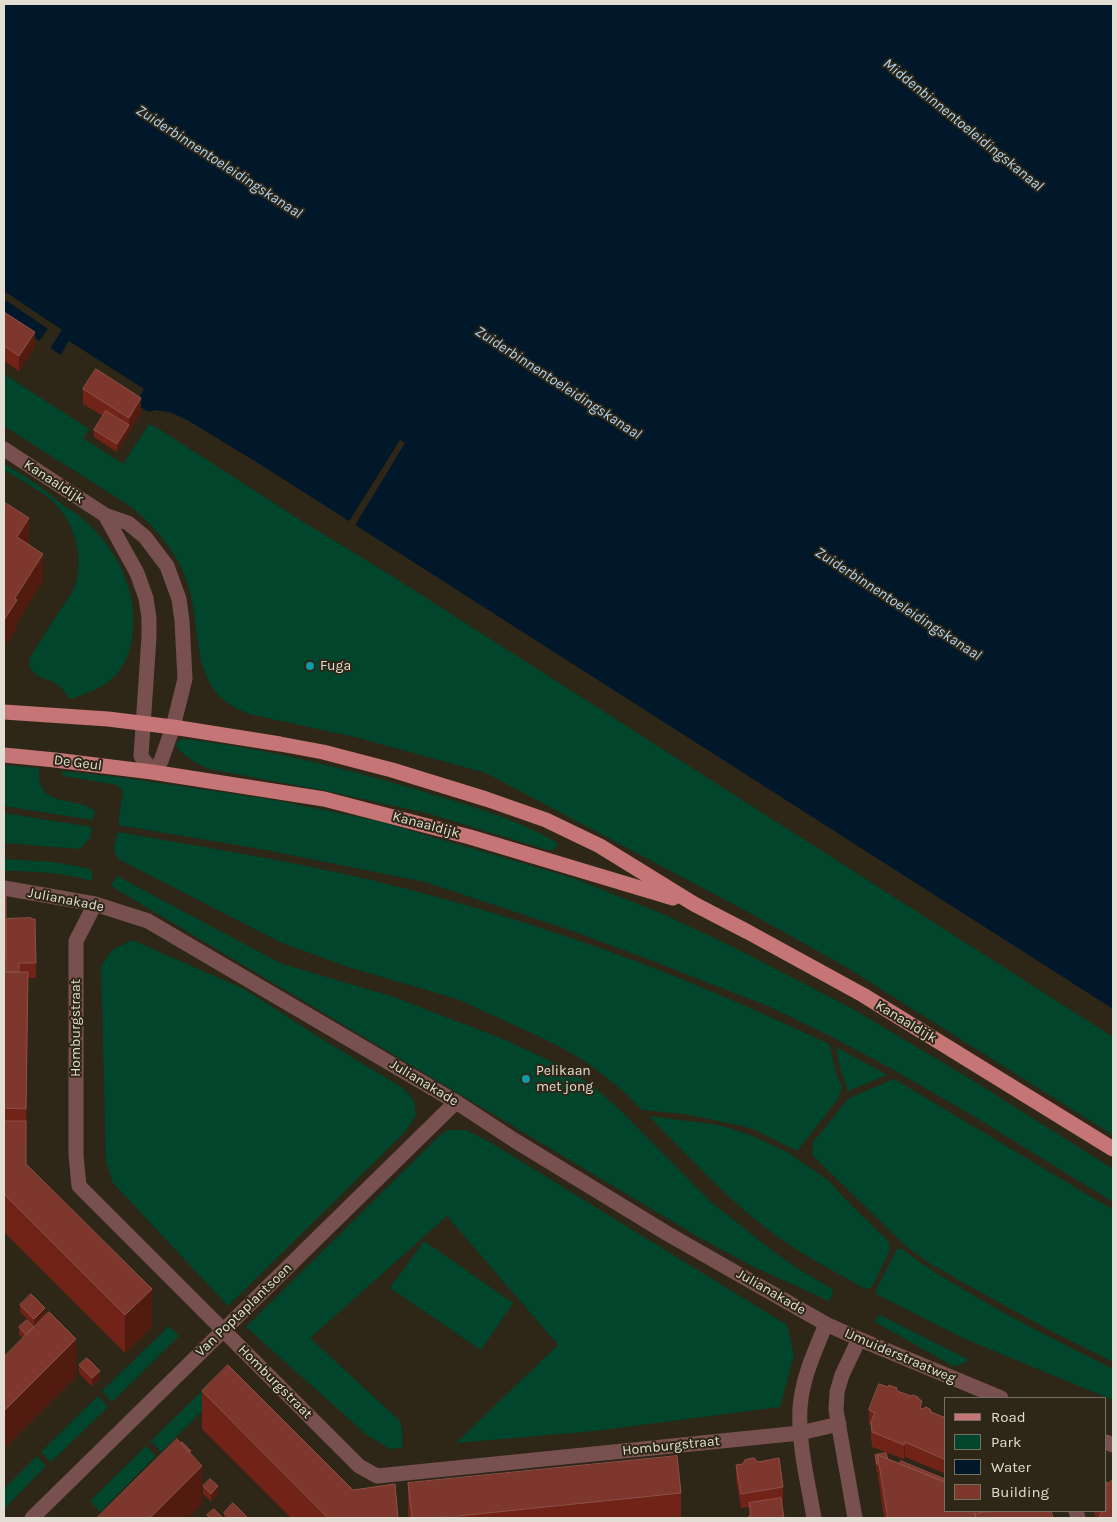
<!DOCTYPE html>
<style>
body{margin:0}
#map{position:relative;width:1117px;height:1522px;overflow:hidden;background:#2e2717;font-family:Karla,sans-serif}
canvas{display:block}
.frame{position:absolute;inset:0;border:5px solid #e2ded4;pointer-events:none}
.legend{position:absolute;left:944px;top:1397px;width:162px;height:115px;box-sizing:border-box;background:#2e2717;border:1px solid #767063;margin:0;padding:6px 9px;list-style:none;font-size:15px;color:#e2ded4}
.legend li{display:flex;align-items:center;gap:10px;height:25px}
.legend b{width:25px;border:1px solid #767063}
</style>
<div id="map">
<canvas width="1117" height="1522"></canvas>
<div class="frame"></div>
<ul class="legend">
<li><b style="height:6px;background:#c67577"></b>Road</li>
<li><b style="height:14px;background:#00452c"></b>Park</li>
<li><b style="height:14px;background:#01182a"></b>Water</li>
<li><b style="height:14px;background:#7e372c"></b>Building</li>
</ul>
</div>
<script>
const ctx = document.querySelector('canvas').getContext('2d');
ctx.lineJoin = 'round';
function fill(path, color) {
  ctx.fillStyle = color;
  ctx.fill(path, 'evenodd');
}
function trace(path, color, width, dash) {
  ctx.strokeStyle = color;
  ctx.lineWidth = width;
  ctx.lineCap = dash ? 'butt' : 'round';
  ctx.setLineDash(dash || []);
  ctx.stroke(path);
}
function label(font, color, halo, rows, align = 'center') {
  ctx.font = font + ' Karla,sans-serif';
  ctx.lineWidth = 4;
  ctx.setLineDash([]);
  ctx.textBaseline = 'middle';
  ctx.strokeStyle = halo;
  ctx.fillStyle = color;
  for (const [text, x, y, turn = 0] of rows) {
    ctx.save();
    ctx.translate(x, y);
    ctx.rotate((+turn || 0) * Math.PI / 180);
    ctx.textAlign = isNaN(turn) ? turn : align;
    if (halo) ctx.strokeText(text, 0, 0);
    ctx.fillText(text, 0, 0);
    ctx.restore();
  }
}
const green = new Path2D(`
 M 4,374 L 89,429 L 83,438 L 123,464 L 149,424 L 159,429 L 305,523 L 384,571 L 1113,1037 L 1113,1135 L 846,967 L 748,912 L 486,773 L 355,737 L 253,715 C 187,695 204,637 188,585 C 179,554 155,527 130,506 L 4,426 Z
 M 4,464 C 16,471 28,478 39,486 C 48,492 55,499 63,505 C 69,510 77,513 82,518 C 118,549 141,596 131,644 C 123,679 101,690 69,699 C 57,673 38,685 29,666 L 30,657 C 39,643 48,629 57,615 C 63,606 71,596 75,586 C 84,560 76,527 58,507 C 44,491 21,481 4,470 Z
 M 183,739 C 274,749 364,773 451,800 C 480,809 509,818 537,832 C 543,835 550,838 557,843 L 557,847 L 553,850 L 548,850 L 426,813 L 327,791 L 209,769 C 196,764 185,757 176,746 C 177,741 179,740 183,739 Z
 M 4,765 L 39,768 C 36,811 74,794 95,811 L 93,820 L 4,806 Z
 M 62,771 L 126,778 L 274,800 L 378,821 L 573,878 L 663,914 L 733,947 L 851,1008 L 972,1080 L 1113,1169 L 1113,1202 L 970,1114 L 892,1069 L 830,1036 L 770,1007 L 658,963 L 570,930 L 425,882 L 266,850 L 118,825 L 123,791 L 117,785 L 63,776 Z
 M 4,813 L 92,827 L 90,838 L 80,849 L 4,843 Z
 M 118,832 C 214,849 312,864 407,889 C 512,916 616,951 715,993 C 754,1009 792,1027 829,1044 L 837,1077 L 842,1087 L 840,1094 L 838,1099 L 797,1151 L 755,1130 L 743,1126 L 684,1114 L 642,1110 L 624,1092 L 589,1064 L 566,1050 L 540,1037 L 457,999 L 348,967 L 282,943 L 122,861 C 110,854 115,843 118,832 Z
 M 4,859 L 55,862 L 90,869 L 93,875 L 92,881 C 63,873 34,871 4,871 Z
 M 117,876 L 282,964 L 391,996 L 503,1039 L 566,1068 L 595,1088 L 618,1108 L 711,1202 L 774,1252 L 800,1270 L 832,1289 L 833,1293 L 829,1301 L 754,1267 L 702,1239 L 111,886 Z
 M 132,940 L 244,989 L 325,1041 L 403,1088 L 414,1101 L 416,1116 L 403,1134 L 228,1306 L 113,1183 L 106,1161 L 101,966 L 112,950 Z
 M 836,1047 L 887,1075 L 848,1091 L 841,1072 Z
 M 894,1079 L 1113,1210 L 1113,1362 L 1051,1331 L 964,1283 L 931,1264 L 908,1248 L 812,1155 L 813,1142 L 849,1098 Z
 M 649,1116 L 719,1125 L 750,1135 L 787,1152 L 829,1181 L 847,1201 L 889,1242 L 890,1250 L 872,1287 L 865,1289 C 830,1269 793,1250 762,1225 C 721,1192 686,1154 649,1116 Z
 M 448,1130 L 466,1130 L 488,1141 L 787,1325 L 794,1355 L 780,1407 L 595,1431 L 456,1443 L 558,1345 L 447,1216 L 310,1338 L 400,1421 L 402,1430 L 402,1448 L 390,1449 L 367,1435 L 246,1327 L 438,1137 Z
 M 424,1241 L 513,1303 L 481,1350 L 390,1288 Z
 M 897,1249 L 902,1249 C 925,1267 951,1282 976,1297 C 1021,1323 1067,1346 1113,1369 L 1113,1400 L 965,1339 L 876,1294 L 876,1290 Z
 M 880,1315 L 882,1316 L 969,1360 L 955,1367 L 875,1322 L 877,1317 Z
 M 169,1326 L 179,1336 L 112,1402 L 102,1391 Z
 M 218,1375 L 228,1385 L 161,1452 L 151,1441 Z
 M 98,1396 L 108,1407 L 51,1462 L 41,1452 Z
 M 146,1446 L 156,1456 L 100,1512 L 90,1501 Z
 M 37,1456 L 46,1466 L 4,1509 L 4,1489 Z`);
const water = new Path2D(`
 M 4,4 L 1113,4 L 1113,1009 L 266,468 L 189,421 L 172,413 L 162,411 L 155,410 L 149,412 L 145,410 L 4,318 Z`);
const pier = new Path2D(`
 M 4,291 L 62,330 L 49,350 L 4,321 L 4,318 L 39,341 L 48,329 L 4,299 Z
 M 69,341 L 144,389 L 134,405 L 60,356 Z
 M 400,440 L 405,443 L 354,527 L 348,523 Z`);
const minor = new Path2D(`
 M 4,449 L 105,515 L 128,523 L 145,537 L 167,566 L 179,599 L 182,621 L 185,679 L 173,727 L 161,761 L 152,772 L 141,756 L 149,637 L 149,618 L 146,598 L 137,573 L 105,515
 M 4,888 L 95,904 L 148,921 L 456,1102 L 514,1140 L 668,1234 L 826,1324 L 859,1339 L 1001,1398
 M 95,904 L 76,941 L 76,1155 L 79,1186 L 359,1466 L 377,1476 L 800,1433 L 839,1424
 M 1106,1442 L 1113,1445
 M 1076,1511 L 1078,1518
 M 32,1518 L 456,1102
 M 814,1518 C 808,1482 798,1445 800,1408 C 802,1378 815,1351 826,1324
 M 855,1518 L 836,1410 L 837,1392 L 842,1375 L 859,1339`);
const major = new Path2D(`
 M 4,712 L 108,719 L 173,727 L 280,744 L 323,752 L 392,770 L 486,799 L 546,820 L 600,846 L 694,904 L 748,932 L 863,995 L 1113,1149
 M 4,755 L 55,760 L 152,772 L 324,799 L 470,837 L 673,898`);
const wall = new Path2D(`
 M 4,312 L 35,347 L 19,371 L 4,361 Z
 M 83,389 L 141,413 L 117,452 L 94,437 L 94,430 L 103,416 L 83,404 Z
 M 4,892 L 6,958 L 31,919 L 35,919 L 36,978 L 28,978 L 26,1164 L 152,1327 L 125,1353 L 4,1232 Z
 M 20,1305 L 45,1315 L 34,1326 L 20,1312 Z
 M 19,1327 L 76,1377 L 23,1338 L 19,1335 Z
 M 79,1365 L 100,1378 L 92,1386 L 79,1373 Z
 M 888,1387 L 897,1391 L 922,1408 L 946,1418 L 946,1474 L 905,1457 L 904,1459 L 872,1447 L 871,1437 L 871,1425 L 869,1425 L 869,1410 Z
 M 202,1391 L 353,1490 L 398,1518 L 291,1518 L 202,1429 Z
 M 875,1455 L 945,1482 L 946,1511 L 984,1511 L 983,1512 L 989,1511 L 1058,1511 L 1051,1512 L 1053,1518 L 884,1518 L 878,1476 L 878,1472 L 877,1472 L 875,1462 Z
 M 736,1465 L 783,1487 L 783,1502 L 749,1516 L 749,1507 L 741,1508 L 736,1479 Z
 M 408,1483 L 681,1493 L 681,1518 L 408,1518 Z
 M 1108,1483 L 1113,1518 L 1095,1518 L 1094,1511 L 1106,1511 Z
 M 203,1486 L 218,1494 L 211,1501 L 203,1494 Z
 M 224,1513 L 248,1518 L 224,1518 Z`);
const shadedWall = new Path2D(`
 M 35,332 L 35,347 L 19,371 L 19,356 Z
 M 141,398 L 141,413 L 117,452 L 117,444 L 129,425 L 129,418 Z
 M 29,518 L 29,546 L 17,537 Z
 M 43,554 L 43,581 L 17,623 L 17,627 L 4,648 L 4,620 L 15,598 Z
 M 28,972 L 28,1010 L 26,1146 L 26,1109 Z
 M 152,1289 L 152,1327 L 125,1353 L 125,1315 Z
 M 45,1308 L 45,1315 L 34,1326 L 34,1319 Z
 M 76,1339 L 76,1377 L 4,1449 L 4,1411 Z
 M 100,1371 L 100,1378 L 92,1386 L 92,1378 Z
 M 922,1401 L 922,1415 L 920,1408 Z
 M 905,1442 L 905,1457 L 904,1459 L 904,1445 Z
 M 202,1466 L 202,1504 L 188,1518 L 150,1518 Z
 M 218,1486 L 218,1494 L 211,1501 L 211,1494 Z`);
const building = new Path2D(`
 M 4,312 L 35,332 L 19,356 L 4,346 Z
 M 96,369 L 141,398 L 129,418 L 83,389 Z
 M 106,411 L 129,425 L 117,444 L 94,430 Z
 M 4,502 L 29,518 L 17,537 L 43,554 L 15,598 L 17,600 L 4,620 Z
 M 4,892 L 6,892 L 6,959 L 4,959 Z
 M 31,918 L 31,919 L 35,919 L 36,963 L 19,963 L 19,972 L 6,972 L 6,919 Z
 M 4,972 L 28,972 L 26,1109 L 4,1108 Z
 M 4,1121 L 26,1121 L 26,1164 L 152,1289 L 125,1315 L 4,1194 Z
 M 31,1294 L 45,1308 L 34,1319 L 20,1305 Z
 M 49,1312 L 76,1339 L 4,1411 L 4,1357 Z
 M 27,1320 L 34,1327 L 26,1335 L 19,1327 Z
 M 87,1358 L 100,1371 L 92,1378 L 79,1365 Z
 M 228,1365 L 353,1490 L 395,1484 L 398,1518 L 328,1518 L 202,1391 Z
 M 879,1384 L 888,1387 L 889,1385 L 897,1388 L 896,1390 L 900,1392 L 911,1396 L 913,1395 L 918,1397 L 919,1399 L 922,1401 L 920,1408 L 922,1409 L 926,1407 L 930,1409 L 931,1412 L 946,1418 L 946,1460 L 905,1442 L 904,1445 L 872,1432 L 871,1422 L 875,1413 L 869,1410 Z
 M 177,1439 L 202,1466 L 150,1518 L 97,1518 Z
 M 182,1442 L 191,1451 L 189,1453 L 181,1444 Z
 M 886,1453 L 888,1459 L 878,1455 L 878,1465 L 877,1464 L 875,1455 Z
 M 878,1455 L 946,1482 L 946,1511 L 974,1511 L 976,1518 L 888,1518 Z
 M 677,1456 L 681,1493 L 458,1516 L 459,1518 L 447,1518 L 447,1517 L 433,1518 L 412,1518 L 408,1483 Z
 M 754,1458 L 758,1462 L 779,1458 L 783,1487 L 741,1494 L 736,1465 L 743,1464 L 745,1460 Z
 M 901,1461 L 945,1479 L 944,1482 L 900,1464 Z
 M 210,1479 L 218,1486 L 211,1494 L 203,1486 Z
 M 1111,1481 L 1113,1481 L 1113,1518 L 1099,1518 L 1102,1511 L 1101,1511 L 1106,1511 L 1106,1482 L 1108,1483 Z
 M 781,1498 L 784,1518 L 749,1518 L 749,1516 L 751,1516 L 749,1503 Z
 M 233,1503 L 248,1518 L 230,1518 L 224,1513 Z
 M 214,1509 L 223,1518 L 210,1518 L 207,1515 Z
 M 989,1511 L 1051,1511 L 1053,1518 L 976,1518 L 975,1514 Z`);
const markers = [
 [310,666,5,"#0f9aa8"],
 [526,1079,5,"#0f9aa8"]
];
const streetNames = [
 ["Kanaaldijk",54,482,33],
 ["De Geul",78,763,7],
 ["Kanaaldijk",426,825,15],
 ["Julianakade",66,900,11],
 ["Kanaaldijk",906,1022,31],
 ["Homburgstraat",76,1028,-90],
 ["Julianakade",424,1083,31],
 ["Julianakade",771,1292,30],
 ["Van Poptaplantsoen",244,1310,-44],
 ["IJmuiderstraatweg",900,1356,23],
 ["Homburgstraat",275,1382,45],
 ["Homburgstraat",671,1446,-6]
];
const poiNames = [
 ["Fuga",320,666],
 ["Pelikaan",536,1071],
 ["met jong",536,1087]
];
const waterNames = [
 ["Middenbinnentoeleidingskanaal",963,125,39],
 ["Zuiderbinnentoeleidingskanaal",219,162,33],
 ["Zuiderbinnentoeleidingskanaal",558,383,33],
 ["Zuiderbinnentoeleidingskanaal",898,604,33]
];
fill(green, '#00452c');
fill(water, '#01182a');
fill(pier, '#2e2717');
trace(minor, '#785050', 15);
trace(major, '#c67577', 15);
fill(wall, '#712318');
fill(shadedWall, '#511c0f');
fill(building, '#7e372c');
trace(building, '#8d5147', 1);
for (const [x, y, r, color] of markers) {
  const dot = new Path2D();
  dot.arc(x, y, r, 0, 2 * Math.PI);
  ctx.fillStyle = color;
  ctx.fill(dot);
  trace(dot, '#2e2717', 2);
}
label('14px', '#e2ded4', '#2e2717', streetNames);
label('14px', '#e2ded4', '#2e2717', poiNames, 'left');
label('italic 15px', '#b0d5f5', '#2e2717', waterNames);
</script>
